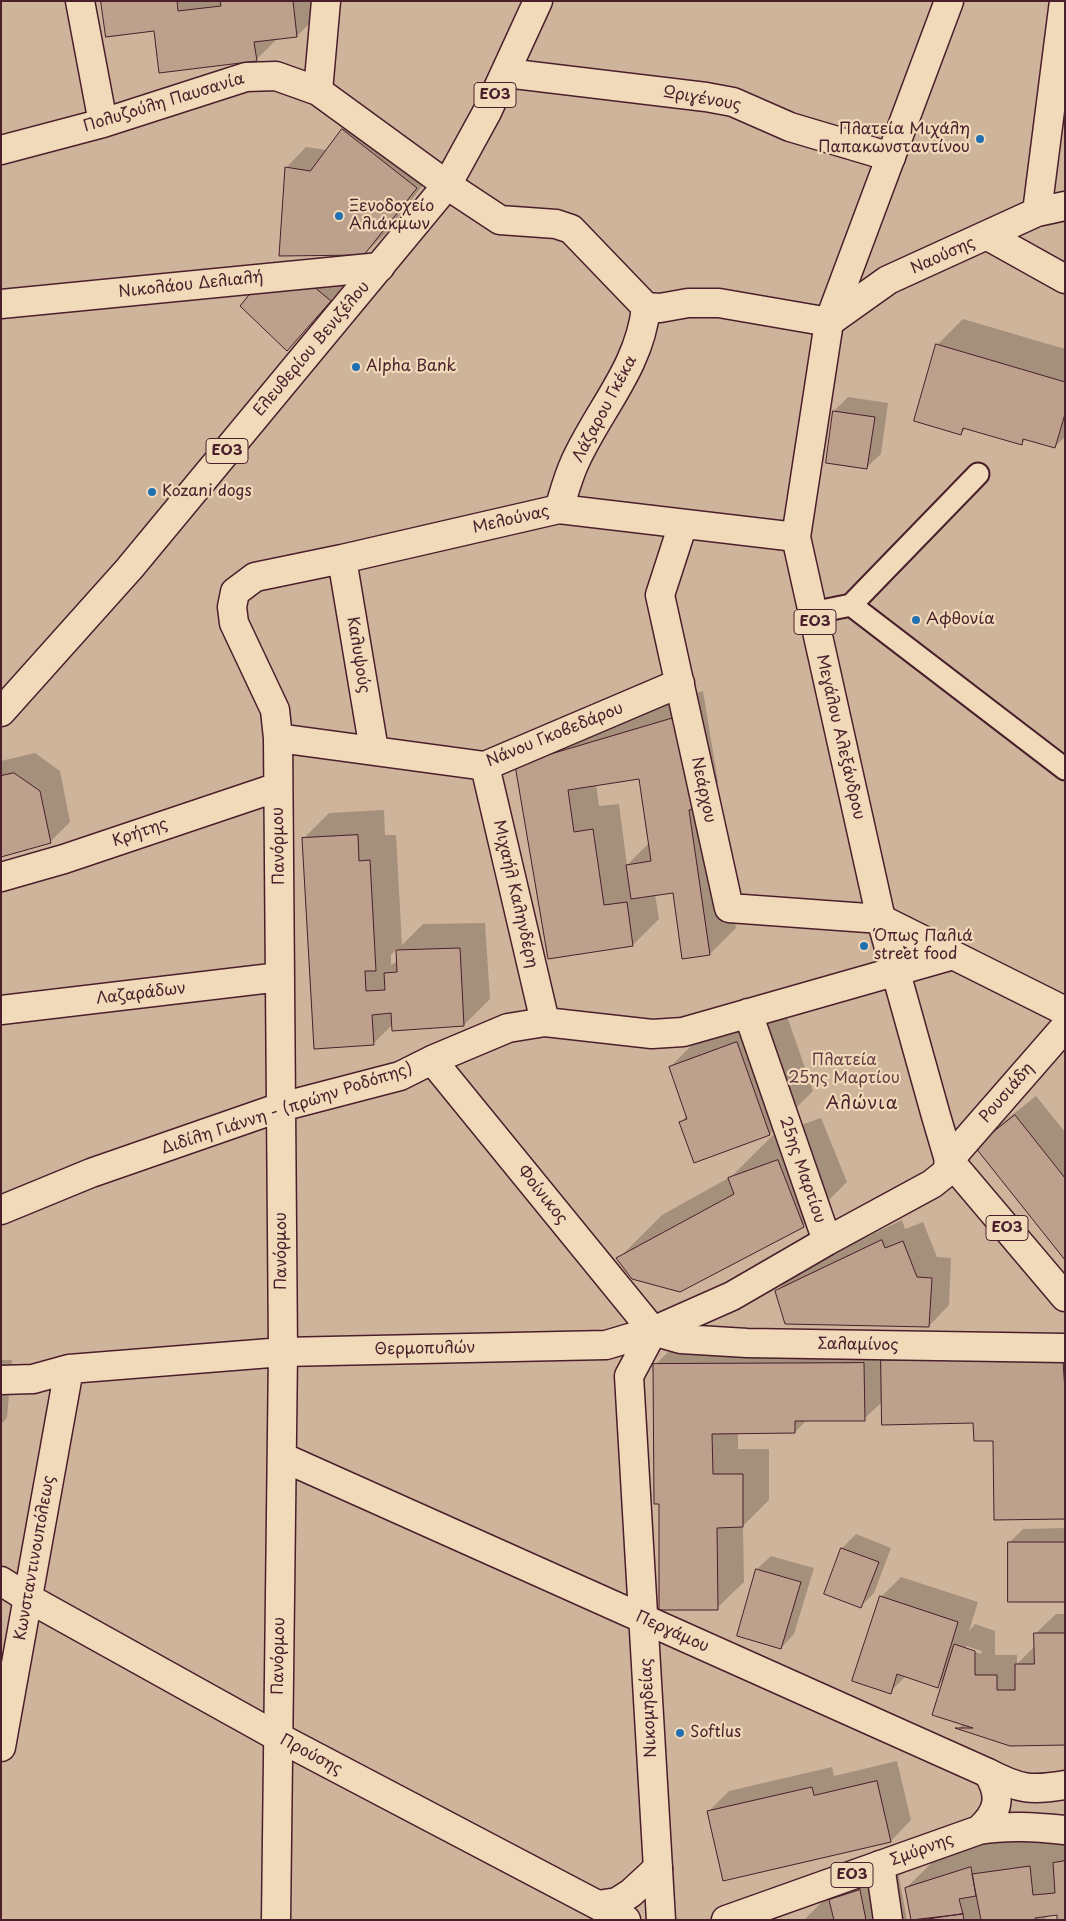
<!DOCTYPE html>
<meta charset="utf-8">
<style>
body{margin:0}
#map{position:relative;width:1066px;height:1921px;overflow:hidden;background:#e9d3b3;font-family:"Playpen Sans",sans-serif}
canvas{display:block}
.frame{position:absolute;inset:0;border:2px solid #4a1f2b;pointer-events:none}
</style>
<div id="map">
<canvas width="1066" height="1921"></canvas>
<div class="frame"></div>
</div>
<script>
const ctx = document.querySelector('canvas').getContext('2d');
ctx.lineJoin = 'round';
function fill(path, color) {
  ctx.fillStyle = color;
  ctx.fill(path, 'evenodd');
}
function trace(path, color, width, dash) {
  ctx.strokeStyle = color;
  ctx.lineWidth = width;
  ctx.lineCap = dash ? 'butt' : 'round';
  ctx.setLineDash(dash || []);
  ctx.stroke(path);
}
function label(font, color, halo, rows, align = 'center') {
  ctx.font = font + ' "Playpen Sans",sans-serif';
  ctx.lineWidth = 4.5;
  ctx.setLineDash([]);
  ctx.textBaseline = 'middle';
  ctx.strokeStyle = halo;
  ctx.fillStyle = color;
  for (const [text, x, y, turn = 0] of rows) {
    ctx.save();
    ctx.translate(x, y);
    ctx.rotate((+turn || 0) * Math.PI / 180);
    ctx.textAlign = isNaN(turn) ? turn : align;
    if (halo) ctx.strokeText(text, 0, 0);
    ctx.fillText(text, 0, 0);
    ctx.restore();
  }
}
const green = new Path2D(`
 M 1,1 L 1065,1 L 1065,1920 L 1,1920 Z`);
const shadow = new Path2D(`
 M 103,1 L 322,1 L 323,10 L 297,36 L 278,38 L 256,60 L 155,30 Z
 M 363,109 L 437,167 L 385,234 L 364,254 L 286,168 L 306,147 L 327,150 L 343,129 Z
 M 322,268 L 343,287 L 287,349 Z
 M 963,319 L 1065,349 L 1065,437 L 1054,447 L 1026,439 L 1021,444 L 966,428 L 961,433 L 937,345 Z
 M 848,397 L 888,403 L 881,454 L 867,467 L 834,411 Z
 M 703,691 L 718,782 L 715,785 L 736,928 L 710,954 L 674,892 L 655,894 L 659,919 L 633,945 L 549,957 L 517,765 L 543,739 ZM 640,778 L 649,843 L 627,865 L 619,804 L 599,806 L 596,784 Z
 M 35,753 L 60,771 L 70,822 L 50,842 L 1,855 L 1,761 Z
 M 384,810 L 385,835 L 396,835 L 402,945 L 423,924 L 485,923 L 490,999 L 464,1025 L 393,1024 L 373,1044 L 303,839 L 329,813 ZM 397,948 L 398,961 L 391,965 L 391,955 Z
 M 781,999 L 813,1091 L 770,1134 L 695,1161 L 681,1122 L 687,1115 L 670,1067 L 714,1023 Z
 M 1036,1096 L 1065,1132 L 1065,1258 L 977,1147 L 997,1127 Z
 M 821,1118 L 847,1182 L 803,1226 L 618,1259 L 662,1215 L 732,1176 L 773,1135 Z
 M 902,1220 L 905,1229 L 923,1222 L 937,1257 L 951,1258 L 949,1305 L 929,1326 L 777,1291 L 797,1271 Z
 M 1065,1335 L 1065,1517 L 994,1439 L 975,1421 L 883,1401 L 864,1419 L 807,1420 L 795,1432 L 738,1432 L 738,1449 L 769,1449 L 769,1500 L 743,1526 L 744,1582 L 717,1608 L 660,1503 L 655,1365 L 681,1339 Z
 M 1,1360 L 12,1360 L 7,1418 L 1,1424 Z
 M 1065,1528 L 1065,1601 L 1009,1543 L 1023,1529 Z
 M 856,1534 L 891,1548 L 874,1593 L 860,1607 L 825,1593 L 842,1548 Z
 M 771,1556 L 814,1568 L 794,1634 L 781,1648 L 757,1569 Z
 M 901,1577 L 978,1602 L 969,1631 L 975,1624 L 995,1631 L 995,1655 L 1017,1655 L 1017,1664 L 1035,1646 L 1035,1634 L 1056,1614 L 1065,1614 L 1065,1744 L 959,1728 L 963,1724 L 945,1678 L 937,1686 L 906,1676 L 890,1692 L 881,1597 ZM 966,1646 L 982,1651 L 981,1654 L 966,1649 Z
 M 897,1761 L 911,1820 L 891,1841 L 708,1812 L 729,1791 L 832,1767 L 834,1776 Z
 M 1065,1832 L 1065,1920 L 1058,1914 L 1049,1915 L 1044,1920 L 911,1920 L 906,1888 L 942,1853 L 1006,1833 Z
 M 895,1855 L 907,1920 L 804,1920 L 825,1899 L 833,1896 L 865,1865 Z`);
const building = new Path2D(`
 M 101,1 L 177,1 L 178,11 L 221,6 L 220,1 L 293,1 L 297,37 L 254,42 L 257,61 L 159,73 L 154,31 L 106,37 Z
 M 342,129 L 417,188 L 364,255 L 279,256 L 285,167 L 310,171 Z
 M 307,281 L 331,301 L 287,351 L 240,306 L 253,290 Z
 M 936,344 L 1065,382 L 1065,414 L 1055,448 L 1023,439 L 1022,445 L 963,428 L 961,435 L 914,421 Z
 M 833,411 L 875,417 L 867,469 L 826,463 Z
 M 677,717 L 693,809 L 689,810 L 710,955 L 682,959 L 673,893 L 631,899 L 626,865 L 651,861 L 639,779 L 568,790 L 574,832 L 593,829 L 604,905 L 627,902 L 633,946 L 548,959 L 515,765 Z
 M 14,773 L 40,791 L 51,843 L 1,857 L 1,776 Z
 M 358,835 L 359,861 L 370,860 L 376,971 L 365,971 L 366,991 L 385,990 L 384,973 L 397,972 L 396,950 L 460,948 L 464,1026 L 392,1031 L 391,1013 L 372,1015 L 374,1045 L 314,1049 L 302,838 Z
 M 737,1042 L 770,1135 L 694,1163 L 679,1122 L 687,1119 L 669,1067 Z
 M 1015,1115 L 1065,1178 L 1065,1260 L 975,1147 Z
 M 778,1160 L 804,1227 L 680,1292 L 632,1279 L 616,1258 L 734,1194 L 728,1178 Z
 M 882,1240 L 885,1248 L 903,1241 L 917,1277 L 932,1278 L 929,1327 L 785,1324 L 775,1291 Z
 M 881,1360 L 1063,1361 L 1065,1391 L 1065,1519 L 994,1520 L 993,1441 L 974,1441 L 973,1423 L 882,1425 Z
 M 864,1363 L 865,1421 L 795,1421 L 795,1433 L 712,1434 L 713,1474 L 743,1474 L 743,1527 L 717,1528 L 718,1610 L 659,1610 L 659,1504 L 654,1504 L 653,1364 Z
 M 1008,1542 L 1065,1542 L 1065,1602 L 1008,1602 Z
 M 841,1548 L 879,1562 L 861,1608 L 824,1594 Z
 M 756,1569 L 801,1582 L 781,1649 L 737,1636 Z
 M 880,1596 L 958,1622 L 938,1688 L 897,1674 L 891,1694 L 852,1681 Z
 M 1034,1633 L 1065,1633 L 1065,1745 L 1010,1746 L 955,1728 L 973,1728 L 932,1715 L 954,1644 L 975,1651 L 975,1675 L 997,1675 L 997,1690 L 1015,1690 L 1015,1664 L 1034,1664 Z
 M 877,1781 L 891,1842 L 723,1881 L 707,1811 L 812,1787 L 814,1795 Z
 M 1065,1861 L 1065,1920 L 1057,1920 L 1057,1915 L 1035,1918 L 1035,1920 L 981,1920 L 972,1874 L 1030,1866 L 1033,1895 L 1055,1893 L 1053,1863 Z
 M 971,1867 L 976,1896 L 959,1899 L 963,1914 L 911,1920 L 905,1888 Z
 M 860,1890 L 866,1920 L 834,1920 L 829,1900 Z
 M 963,1914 L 964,1920 L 922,1920 Z`);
const pedestrian = new Path2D(`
 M 851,605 L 978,474
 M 812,613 L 851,605 L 1065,769`);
const minor = new Path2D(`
 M 80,1 L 103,123
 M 506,73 L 706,97 L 733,102 L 790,127 L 891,157
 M 318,91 L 326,1
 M 1,150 L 103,123 L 246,77 L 276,76 L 318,91 L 447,185 L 500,220 L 556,224 L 571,229 L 646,307 L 660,308 L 688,303 L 719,303 L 829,322 L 888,280 L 1037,212 L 1065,206
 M 1037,212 L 1064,1
 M 988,236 L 1065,279
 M 1,304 L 380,267
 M 559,509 C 564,493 568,477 575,462 C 599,409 640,367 646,307
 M 683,524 L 660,595 L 729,908 L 881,919 L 1065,1011
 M 342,559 L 374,750
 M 278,738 L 485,766 L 680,683
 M 485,766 L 545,1022
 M 1,877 L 64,859 L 278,787
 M 1,1010 L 280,977
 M 748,1013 L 827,1241
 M 432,1060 L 653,1331
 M 1,1210 L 91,1173 L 281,1107 L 400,1076 L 432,1060 L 508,1028 L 545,1022 L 652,1034 L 683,1032 L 953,955
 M 653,1331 L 629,1376 L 661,1920
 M 653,1331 L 681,1339 L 747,1343 L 1065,1348
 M 1,1380 L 33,1379 L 69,1369 L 283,1352 L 606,1345 L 653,1331 L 732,1296 L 827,1241 L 932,1184 L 947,1172 L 949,1160 L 1065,1027
 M 282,1457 L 988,1773 C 1019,1789 1030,1791 1065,1785
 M 1,1747 L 69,1369
 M 880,1865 L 888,1920
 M 276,1920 L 283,1352 L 278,738 L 275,710 L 234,623 L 232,607 L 235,592 L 255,577 L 342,559 L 559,509 L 796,537`);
const tertiary = new Path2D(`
 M 1,1581 L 28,1598 L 278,1737 L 626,1920
 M 598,1905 L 617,1902 L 631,1893 L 658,1868`);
const primary = new Path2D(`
 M 949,1 L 829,322 L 796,537 L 881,919 L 936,1116 L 949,1160 L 1065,1297
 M 1,712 L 129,569 L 447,185 L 487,112 L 538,1
 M 979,1830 C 999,1812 1002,1796 988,1773
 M 726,1920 L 979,1830 C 1008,1825 1035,1827 1065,1830`);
const markers = [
 [980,139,5,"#1f6fb2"],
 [339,216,5,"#1f6fb2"],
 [356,367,5,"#1f6fb2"],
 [152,492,5,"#1f6fb2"],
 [916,620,5,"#1f6fb2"],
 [864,946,5,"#1f6fb2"],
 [680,1733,5,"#1f6fb2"]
];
const shields = [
 [495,95,42],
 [227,451,42],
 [815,622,42],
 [1007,1228,42],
 [852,1875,42]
];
const shieldNames = [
 ["ΕΟ3",495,95],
 ["ΕΟ3",227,451],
 ["ΕΟ3",815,622],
 ["ΕΟ3",1007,1228],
 ["ΕΟ3",852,1875]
];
const streetNames = [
 ["Ωριγένους",702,99,10],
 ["Πολυζούλη Παυσανία",164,103,-17],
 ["Ναούσης",943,256,-24],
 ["Νικολάου Δελιαλή",191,285,-6],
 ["Ελευθερίου Βενιζέλου",312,349,-50],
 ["Λάζαρου Γκέκα",605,409,-62],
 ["Μελούνας",511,520,-13],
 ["Καλυψούς",358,655,81],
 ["Νάνου Γκοβεδάρου",555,735,-22],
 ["Μεγάλου Αλεξάνδρου",840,737,77],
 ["Νεάρχου",703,790,78],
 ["Κρήτης",140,833,-19],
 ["Πανόρμου",279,846,-91],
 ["Μιχαήλ Καληνδέρη",515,894,77],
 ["Λαζαράδων",141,994,-7],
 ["Ρουσιάδη",1007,1093,-49],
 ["Διδίλη Γιάννη - (πρώην Ροδόπης)",287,1109,-18],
 ["25ης Μαρτίου",802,1170,71],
 ["Φοίνικος",542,1195,51],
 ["Πανόρμου",282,1251,-90],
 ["Σαλαμίνος",858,1345,1],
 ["Θερμοπυλών",425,1349,-1],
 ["Κωνσταντινουπόλεως",35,1558,-80],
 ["Περγάμου",672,1632,24],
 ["Πανόρμου",279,1656,-89],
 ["Νικομηδείας",649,1708,-93],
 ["Προύσης",311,1755,28],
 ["Σμύρνης",922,1850,-20]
];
const poiNames = [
 ["Πλατεία Μιχάλη",970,130,"right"],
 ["Παπακωνσταντίνου",970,148,"right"],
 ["Ξενοδοχείο",349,207],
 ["Αλιάκμων",349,225],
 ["Alpha Bank",366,367],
 ["Kozani dogs",162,492],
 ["Αφθονία",926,620],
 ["Όπως Παλιά",874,937],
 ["street food",874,955],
 ["Softlus",690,1733]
];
const parkNames = [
 ["Πλατεία",844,1061],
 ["25ης Μαρτίου",844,1079]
];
const neighbourhoodNames = [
 ["Αλώνια",862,1104]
];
fill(green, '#cfb49c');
fill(shadow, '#0003');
fill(building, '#bda18d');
trace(building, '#4a1f2b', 1);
trace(pedestrian, '#4a1f2b', 25);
trace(minor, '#4a1f2b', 31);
trace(tertiary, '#4a1f2b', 31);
trace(primary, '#4a1f2b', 31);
trace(pedestrian, '#f0dab9', 21);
trace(minor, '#f0dab9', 28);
trace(tertiary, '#f0dab9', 28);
trace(primary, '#f0dab9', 28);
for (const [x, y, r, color] of markers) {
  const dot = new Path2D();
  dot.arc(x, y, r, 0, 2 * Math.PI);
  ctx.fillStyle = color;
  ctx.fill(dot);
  trace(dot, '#f0dab9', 2);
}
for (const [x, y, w] of shields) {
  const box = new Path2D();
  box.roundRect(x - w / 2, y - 12.5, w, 25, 4);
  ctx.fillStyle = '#f0dab9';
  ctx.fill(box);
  trace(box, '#4a1f2b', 1);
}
label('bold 15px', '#4a1f2b', null, shieldNames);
label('16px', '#4a1f2b', '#f0dab9', streetNames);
label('16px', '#4a1f2b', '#f0dab9', poiNames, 'left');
label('16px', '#653d42', '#f0dab9', parkNames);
ctx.letterSpacing = '1px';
label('18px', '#4a1f2b', '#f0dab9', neighbourhoodNames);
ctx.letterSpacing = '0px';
</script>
